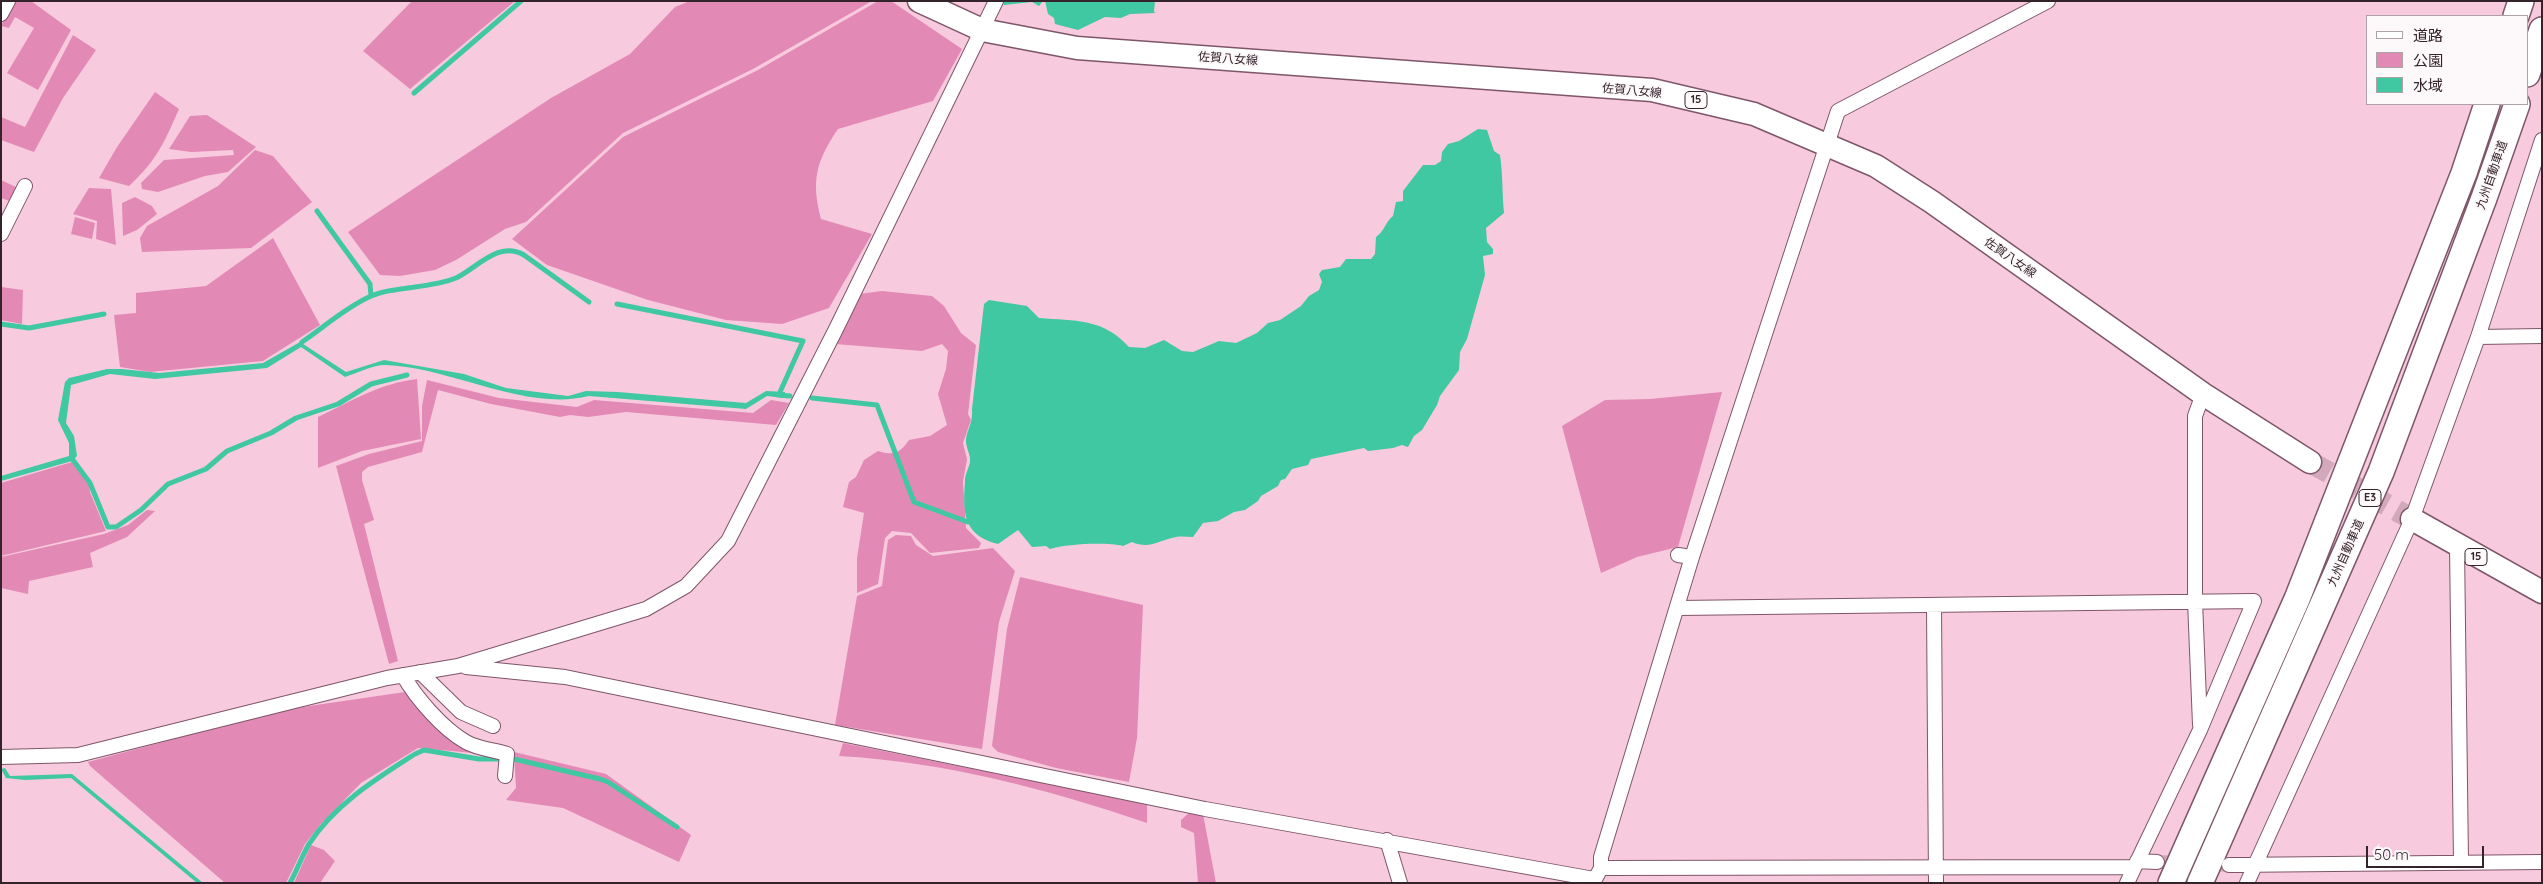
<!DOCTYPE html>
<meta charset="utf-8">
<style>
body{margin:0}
#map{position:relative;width:2543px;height:884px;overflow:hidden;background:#f8cade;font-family:Quicksand,"Noto Sans JP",sans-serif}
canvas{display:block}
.frame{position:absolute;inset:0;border:2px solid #34232b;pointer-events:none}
.legend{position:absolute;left:2366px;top:15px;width:162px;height:90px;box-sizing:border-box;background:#fdf8fa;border:1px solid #ada3a7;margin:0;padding:6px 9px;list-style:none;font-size:15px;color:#34232b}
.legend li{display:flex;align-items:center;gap:10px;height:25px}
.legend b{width:25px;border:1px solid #ada3a7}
.scale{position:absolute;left:2366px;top:846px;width:118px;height:22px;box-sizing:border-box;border:2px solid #34232b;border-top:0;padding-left:6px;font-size:15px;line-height:18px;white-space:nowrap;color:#34232b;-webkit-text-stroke:4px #fdf8fa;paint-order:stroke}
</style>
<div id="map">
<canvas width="2543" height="884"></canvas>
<div class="frame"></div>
<ul class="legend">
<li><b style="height:6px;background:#fff"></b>道路</li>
<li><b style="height:14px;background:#e28ab5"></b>公園</li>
<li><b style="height:14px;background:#3fc8a1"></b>水域</li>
</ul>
<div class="scale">50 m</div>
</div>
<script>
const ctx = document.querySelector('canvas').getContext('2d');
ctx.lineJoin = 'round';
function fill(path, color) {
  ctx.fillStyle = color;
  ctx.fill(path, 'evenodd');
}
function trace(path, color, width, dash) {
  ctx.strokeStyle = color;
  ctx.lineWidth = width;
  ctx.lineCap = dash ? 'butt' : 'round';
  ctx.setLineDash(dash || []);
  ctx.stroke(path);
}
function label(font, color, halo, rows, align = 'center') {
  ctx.font = font + ' Quicksand,"Noto Sans JP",sans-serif';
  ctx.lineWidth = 4;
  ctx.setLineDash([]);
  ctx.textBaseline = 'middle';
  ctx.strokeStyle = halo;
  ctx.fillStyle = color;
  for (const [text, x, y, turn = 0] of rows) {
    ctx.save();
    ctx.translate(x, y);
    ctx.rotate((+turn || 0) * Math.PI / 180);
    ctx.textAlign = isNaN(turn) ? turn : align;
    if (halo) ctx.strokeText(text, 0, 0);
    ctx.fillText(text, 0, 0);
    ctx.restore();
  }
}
const green = new Path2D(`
 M 13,1 L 31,1 L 71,30 L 38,90 L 7,73 L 34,28 L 15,17 L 9,28 L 1,26 Z
 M 412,1 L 515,1 L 410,89 L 363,51 Z
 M 690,1 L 872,1 L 753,69 L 623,133 L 526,222 L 505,229 L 456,260 L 435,270 L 400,276 L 380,275 L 348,232 L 551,98 L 630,54 L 675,7 Z
 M 878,1 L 891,1 L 962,49 L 933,101 L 838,129 C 816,161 811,181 821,219 L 872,234 L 829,308 L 782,324 L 726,320 L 648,300 L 547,265 L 512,239 L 623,137 L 758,70 Z
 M 73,35 L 96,50 L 63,98 L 34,152 L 1,140 L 1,117 L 25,127 Z
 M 155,92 L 179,109 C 164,143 157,160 129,186 L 99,178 L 117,147 Z
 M 207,115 L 256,147 L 228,172 L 205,176 L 158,192 L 142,189 L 141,183 L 164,160 L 234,155 L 233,150 L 191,152 L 169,149 L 190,116 Z
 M 255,150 L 273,156 L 312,202 L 251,248 L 142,252 L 140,238 L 147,226 L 218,186 Z
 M 1,180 L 18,188 L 12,202 L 1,198 Z
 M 89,188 L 111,189 L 116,245 L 96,239 L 97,221 L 73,214 Z
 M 135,197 L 152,206 L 157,214 L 137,230 L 123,236 L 122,203 Z
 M 75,217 L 95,223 L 92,239 L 71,234 Z
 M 273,238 L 320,325 L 263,361 L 150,372 L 120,367 L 114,315 L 136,313 L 136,293 L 206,286 Z
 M 1,287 L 23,290 L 22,324 L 1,320 Z
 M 882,291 L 932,296 L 944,306 L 961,333 L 976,345 L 968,414 L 971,420 L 963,443 L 967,459 L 963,482 L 966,528 L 981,543 L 979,548 L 930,553 L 911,533 L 892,531 L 885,538 L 878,584 L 857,593 L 857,558 L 864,513 L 843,507 L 849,482 L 856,477 L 864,460 L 878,451 C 894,456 900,453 909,440 L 930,436 L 947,425 L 938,394 L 946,369 L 948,351 L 942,344 L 922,351 L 835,344 L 859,294 Z
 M 417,379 L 421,439 L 362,451 L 318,468 L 318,417 C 351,401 381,383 417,379 Z
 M 427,380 L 499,398 L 577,407 L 594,400 L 753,413 L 771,400 L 789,403 L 776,425 L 626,412 L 588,417 L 570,415 L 560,417 L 491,404 L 438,390 L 422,452 L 368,467 L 362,472 L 362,480 L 374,520 L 364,524 L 398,661 L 389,664 L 336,466 L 369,454 L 422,441 L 422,406 Z
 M 1722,392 L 1678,547 L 1637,557 L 1601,573 L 1562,426 L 1605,400 L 1650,399 Z
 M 72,462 L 89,483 L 90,492 L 106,531 L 1,556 L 1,483 Z
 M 147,510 L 155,511 L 127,537 L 90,553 L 93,567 L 29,581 L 28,594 L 1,588 L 1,557 L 104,534 L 128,525 Z
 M 896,535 L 911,536 L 916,545 L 933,556 L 993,548 L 1015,571 L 999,622 L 982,749 L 835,725 L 857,596 L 882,586 L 888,540 Z
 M 1020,577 L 1143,605 L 1137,738 L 1129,782 L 1056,768 L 998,752 L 992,746 L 1007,629 Z
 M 405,692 L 461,743 L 495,755 L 418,748 L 361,783 L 320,825 L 305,844 L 286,883 L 225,883 L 90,766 L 88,762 L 282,710 Z
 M 843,743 L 1147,804 L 1147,823 C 1047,789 945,762 839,756 Z
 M 514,752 L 606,774 L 691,835 L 679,862 L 563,808 L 506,800 L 516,788 Z
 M 1189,813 L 1203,814 L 1216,883 L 1198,883 L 1194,833 L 1181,827 L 1181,820 Z
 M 311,845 L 324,850 L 335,861 L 320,883 L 294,883 Z`);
const water = new Path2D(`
 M 1003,1 L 1043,1 L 1039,6 L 1032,2 L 1004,5 Z
 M 1045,1 L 1155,1 L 1154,12 L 1156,13 L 1130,14 L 1121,18 L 1105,17 L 1078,30 L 1055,24 L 1054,18 L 1048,14 Z
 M 1478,129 L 1487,130 L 1494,151 L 1500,155 C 1503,175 1502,193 1504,213 L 1486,228 L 1487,242 L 1493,249 L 1493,254 L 1483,256 L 1485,275 L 1467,339 L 1460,352 L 1459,370 L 1440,396 L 1437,405 L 1422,430 L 1414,436 L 1408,447 L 1402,445 L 1393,448 L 1368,451 L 1364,448 L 1311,459 L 1308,465 L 1292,469 L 1285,479 L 1281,480 L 1278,486 L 1261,496 L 1258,501 L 1245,510 L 1234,512 L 1218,521 L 1203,523 L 1193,537 C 1187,537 1181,536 1176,537 C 1159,540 1150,550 1132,542 L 1123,546 C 1106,542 1067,544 1050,549 L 1046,546 L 1032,547 L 1018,530 L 998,544 C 962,535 963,512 965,480 C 965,474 969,468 970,462 C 971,454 965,447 966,439 C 968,427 973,423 972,409 L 984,304 L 989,300 L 1027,306 L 1039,318 C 1075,321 1103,318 1129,347 L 1145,348 L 1164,340 L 1182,351 L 1193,352 L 1219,341 L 1236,343 L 1257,333 L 1268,323 L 1280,320 L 1301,306 L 1309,296 L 1319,290 L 1322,282 L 1319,274 L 1322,270 L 1340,267 L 1346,259 L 1371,259 L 1375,254 L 1376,237 C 1385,231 1385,222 1393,216 L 1396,202 L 1403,201 L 1403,191 L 1423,165 L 1435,165 L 1441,161 L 1442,152 L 1448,144 L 1459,141 Z
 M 300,342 L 346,372 L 384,360 L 464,374 L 506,388 L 568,396 L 586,391 L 618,392 L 746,403 L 766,391 L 785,392 L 784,398 L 767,396 L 746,409 L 589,396 C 525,412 451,367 385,365 C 373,365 357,373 345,377 L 301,347 L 267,368 L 155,379 L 110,374 L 71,385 L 66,423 L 74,436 L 77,456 L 72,461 L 1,481 L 1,476 L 69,456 L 69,443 L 58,420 L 65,382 L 69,378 L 107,369 L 122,369 L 159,373 L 263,363 Z
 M 5,768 L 10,776 L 72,774 L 203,883 L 197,883 L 71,778 L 25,780 L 6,778 L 1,769 Z`);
const stream = new Path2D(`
 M 414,93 L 521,1
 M 317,211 L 370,284 L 371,296
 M 617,304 L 803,341 L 780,392
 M 1,324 L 29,328 L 104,314
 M 302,342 C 324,327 345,308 369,297 C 392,286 429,289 456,278 C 477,268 499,240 524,255 L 589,302
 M 778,395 L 790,396
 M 812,398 L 877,405 L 914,502 L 968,522
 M 73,460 L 90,483 L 108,527 L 116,527 L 141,510 L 168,484 L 206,469 L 227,451 L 271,433 L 296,418 L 338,404 L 371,384 L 407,375
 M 290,883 C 297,870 302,856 309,844 C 335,804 376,779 415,754 L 424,750 L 479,759 L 514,759 L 600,779 L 608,782 L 677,827`);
const minorTunnel = new Path2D(`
 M 2157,862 L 2229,865`);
const primaryTunnel = new Path2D(`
 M 2310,462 L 2412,519`);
const minor = new Path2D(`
 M 1,14 L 8,1
 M 1,234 L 25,186
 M 2478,337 L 2542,336
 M 2457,546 L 2461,862
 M 1678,555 L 1692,557
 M 1934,605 L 1936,883
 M 1678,608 L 2254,601 L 2200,730 L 2127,883
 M 466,667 L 565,677 L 1205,809 L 1594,879
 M 420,672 L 461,712 L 493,726
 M 403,675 C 416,698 443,729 466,742 C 478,749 495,750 507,754 L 505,776
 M 2200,725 L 2195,601 L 2195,416 L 2203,394
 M 1,757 L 78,755 L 387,678 L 458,666 L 646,609 L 686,586 L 728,541 L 836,329 L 996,1
 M 1387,840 L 1400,883
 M 2137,861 L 2157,862
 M 2229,865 L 2542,862
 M 1601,868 L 2134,867
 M 1593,883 L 1601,868 L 1601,857 L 1692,557 L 1838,111 L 2048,1
 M 2247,883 L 2412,519 L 2478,337 L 2542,140`);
const primary = new Path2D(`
 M 919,1 L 982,30 L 1077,48 L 1652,90 L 1754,114 L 1876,166 L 1932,202 L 2203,394 L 2310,462
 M 2412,519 L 2542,592`);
const motorway = new Path2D(`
 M 2516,16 L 2521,1
 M 2527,74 L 2542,30
 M 2171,883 L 2297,599 L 2464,173 L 2487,104
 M 2200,883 L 2381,472 L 2484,198 L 2517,104`);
const shields = [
 [1696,100,22],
 [2370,498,22],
 [2476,557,22]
];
const shieldNames = [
 ["15",1696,100],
 ["E3",2370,498],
 ["15",2476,557]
];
const streetNames = [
 ["佐賀八女線",1228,59,4],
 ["佐賀八女線",1632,91,5],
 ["九州自動車道",2492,175,-71],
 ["佐賀八女線",2010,258,35],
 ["九州自動車道",2346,553,-66]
];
fill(green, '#e28ab5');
fill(water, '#3fc8a1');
trace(stream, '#3fc8a1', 5);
trace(minorTunnel, '#d1a9ba', 14, [14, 7]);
trace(primaryTunnel, '#d1a9ba', 22, [22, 11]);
trace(minor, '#7e5669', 16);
trace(primary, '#7e5669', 25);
trace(motorway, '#7e5669', 28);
trace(minor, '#fff', 14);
trace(primary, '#fff', 22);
trace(motorway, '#fff', 25);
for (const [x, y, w] of shields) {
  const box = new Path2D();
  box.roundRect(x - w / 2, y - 8.5, w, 17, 4);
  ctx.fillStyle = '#fdf8fa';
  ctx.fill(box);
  trace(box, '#34232b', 1);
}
label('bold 11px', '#34232b', null, shieldNames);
label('12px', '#34232b', '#fdf8fa', streetNames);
</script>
